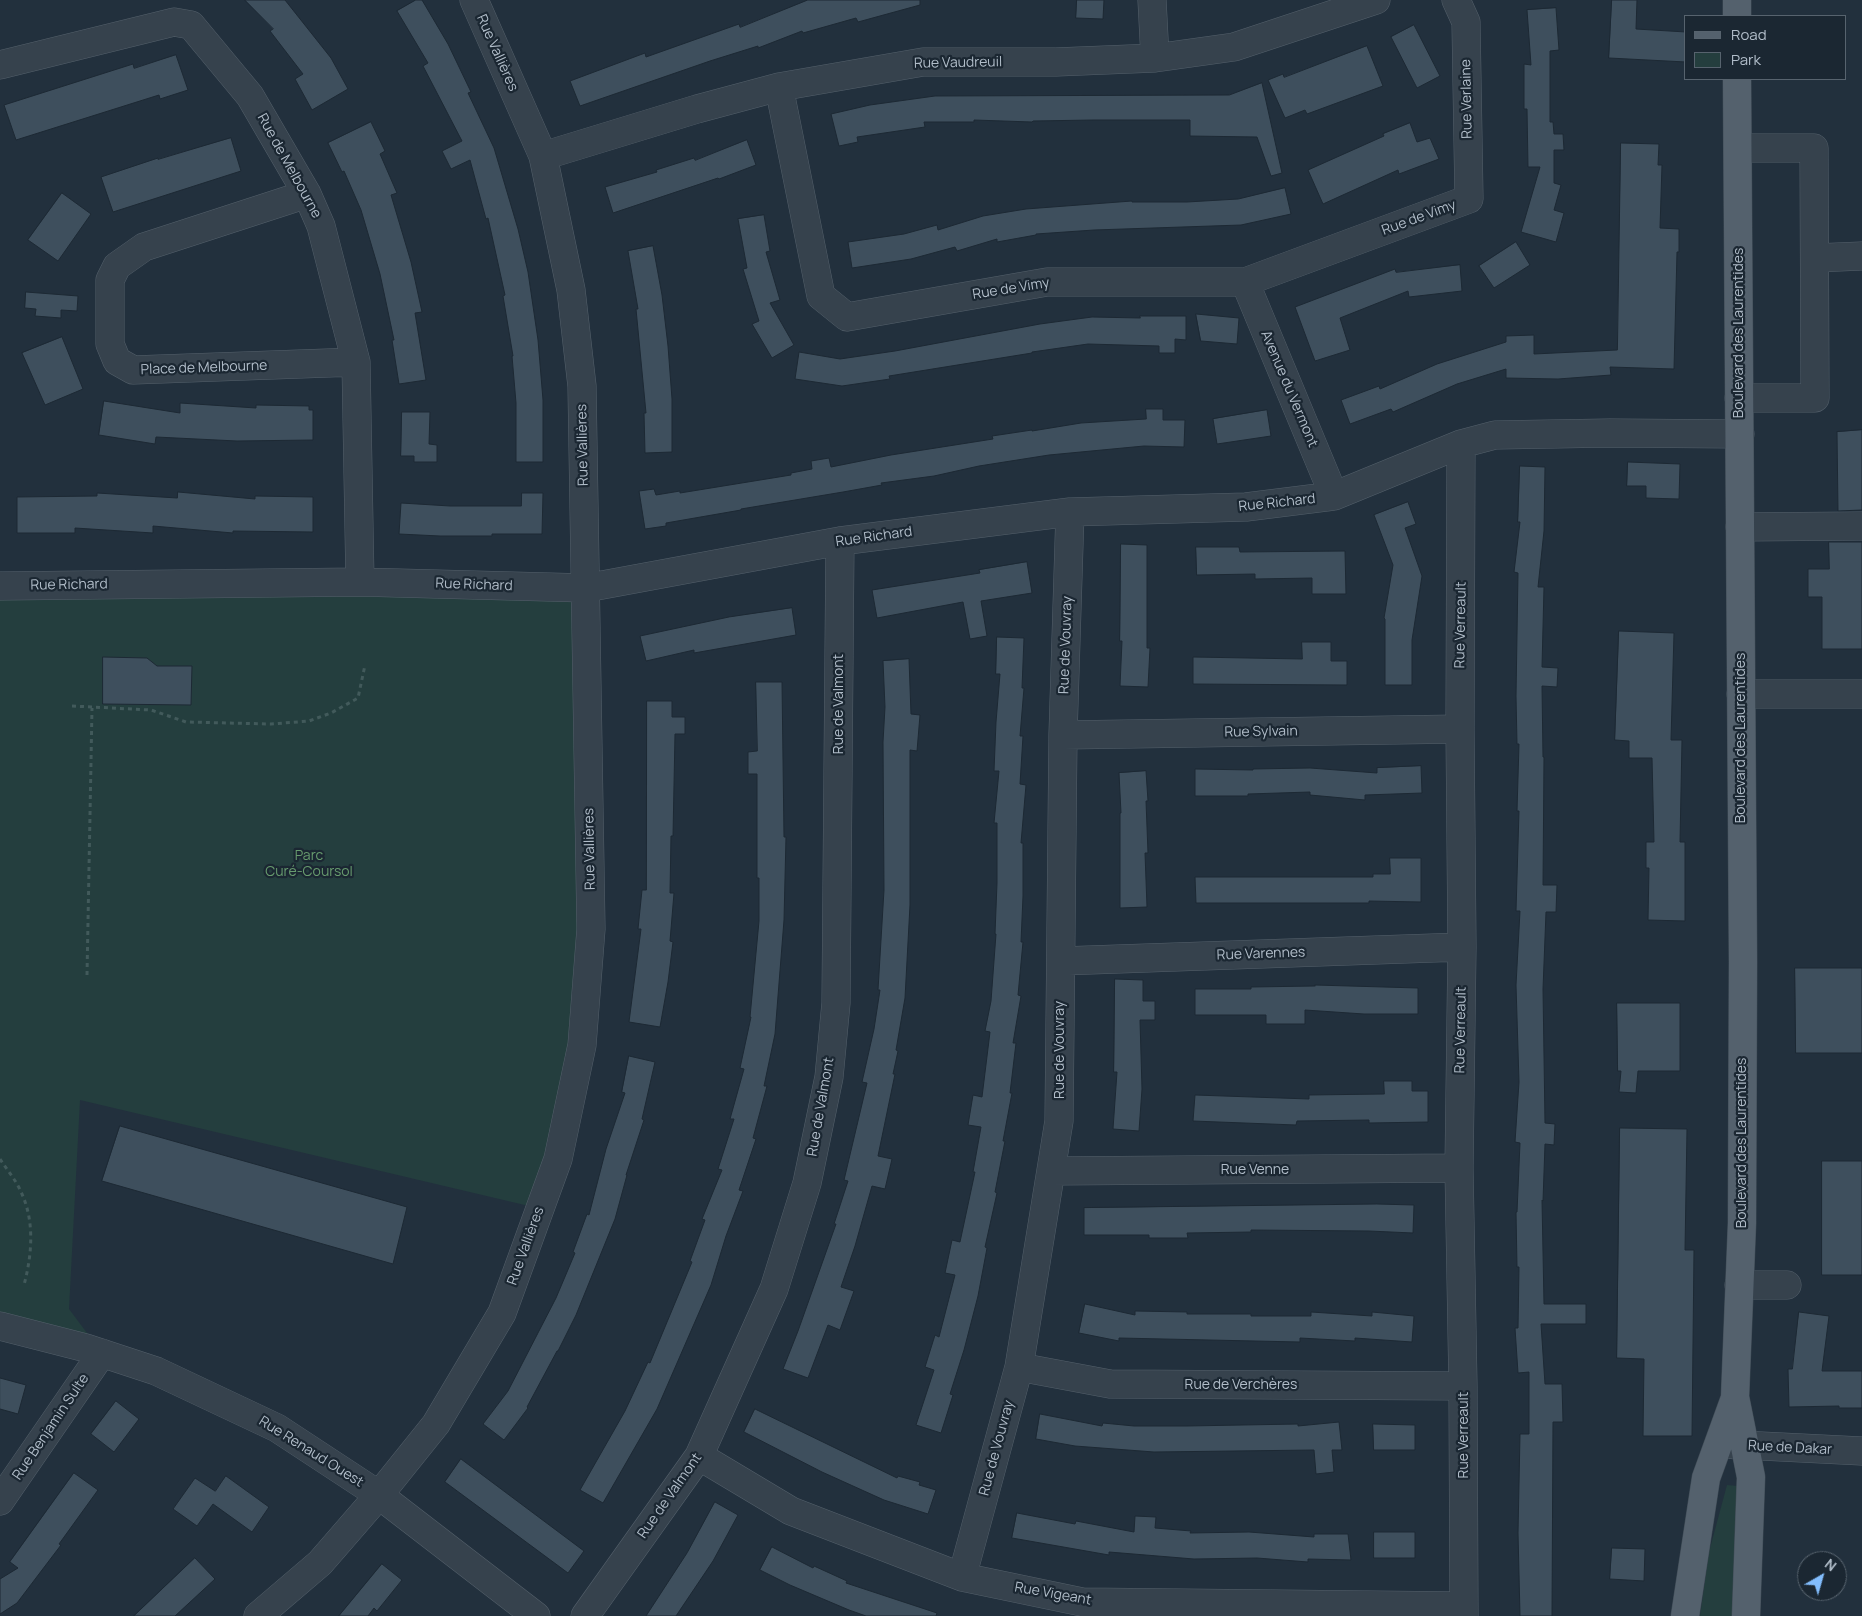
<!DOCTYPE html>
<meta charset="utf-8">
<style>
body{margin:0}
#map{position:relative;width:1862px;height:1616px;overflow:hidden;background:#22303d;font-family:Manrope,sans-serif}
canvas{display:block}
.legend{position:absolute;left:1684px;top:15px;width:162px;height:65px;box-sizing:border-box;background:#1b2732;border:1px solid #57636e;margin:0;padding:6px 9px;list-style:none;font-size:15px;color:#b1bdc9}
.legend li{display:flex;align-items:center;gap:10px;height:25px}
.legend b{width:25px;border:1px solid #57636e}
.north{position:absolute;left:1797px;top:1551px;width:50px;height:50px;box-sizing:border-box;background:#1b2732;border:1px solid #57636e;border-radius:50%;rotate:38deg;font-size:14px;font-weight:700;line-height:20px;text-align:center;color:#b1bdc9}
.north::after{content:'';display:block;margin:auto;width:18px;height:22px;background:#82bdfd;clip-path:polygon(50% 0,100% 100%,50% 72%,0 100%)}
</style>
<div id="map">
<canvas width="1862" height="1616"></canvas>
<ul class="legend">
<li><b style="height:6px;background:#54616d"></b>Road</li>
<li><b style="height:14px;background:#243e3e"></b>Park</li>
</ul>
<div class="north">N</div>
</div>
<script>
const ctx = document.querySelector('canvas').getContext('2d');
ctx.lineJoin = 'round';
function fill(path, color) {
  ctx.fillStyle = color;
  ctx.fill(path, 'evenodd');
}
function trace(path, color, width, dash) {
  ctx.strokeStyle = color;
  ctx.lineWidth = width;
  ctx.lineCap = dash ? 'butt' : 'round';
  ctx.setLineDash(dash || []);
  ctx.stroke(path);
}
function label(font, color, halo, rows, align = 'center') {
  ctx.font = font + ' Manrope,sans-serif';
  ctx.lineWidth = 4.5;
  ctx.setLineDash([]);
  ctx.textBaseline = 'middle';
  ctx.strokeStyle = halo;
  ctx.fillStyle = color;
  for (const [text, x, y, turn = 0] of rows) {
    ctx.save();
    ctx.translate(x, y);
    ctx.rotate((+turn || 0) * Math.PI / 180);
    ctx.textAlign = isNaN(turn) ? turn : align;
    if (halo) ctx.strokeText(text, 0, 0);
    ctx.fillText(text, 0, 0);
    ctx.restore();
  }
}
const green = new Path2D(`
 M 0,586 L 586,588 L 582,1045 L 529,1206 L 80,1100 L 69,1309 L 102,1353 L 0,1326 Z
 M 1727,1485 L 1738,1486 L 1734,1616 L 1700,1616 L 1709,1552 Z`);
const building = new Path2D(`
 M 245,0 L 285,0 L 331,58 L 348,89 L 312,110 L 295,79 L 303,74 L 270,31 L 273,29 Z
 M 416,0 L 422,0 L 448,44 L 471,92 L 468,93 L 494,148 L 518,229 L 528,272 L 538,340 L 543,400 L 543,462 L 516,462 L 516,403 L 512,356 L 513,356 L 503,296 L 505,295 L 488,218 L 486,219 L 470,160 L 451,169 L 442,151 L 462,141 L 423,66 L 428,63 L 397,11 Z
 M 808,0 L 920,0 L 920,5 L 858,22 L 856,18 L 803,33 L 802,31 L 758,48 L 758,46 L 710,61 L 580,106 L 570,81 L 645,53 L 646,57 L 739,24 L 740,27 Z
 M 1077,0 L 1104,0 L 1103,19 L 1076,18 Z
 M 1612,0 L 1637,0 L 1636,29 L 1686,32 L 1686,62 L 1609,58 Z
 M 1556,8 L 1559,50 L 1550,51 L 1550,122 L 1553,122 L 1554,134 L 1563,134 L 1564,150 L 1554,150 L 1554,183 L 1561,185 L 1554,210 L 1564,213 L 1556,242 L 1521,232 L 1540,167 L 1528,167 L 1527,109 L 1524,109 L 1524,64 L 1531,65 L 1527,10 Z
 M 1414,25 L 1440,76 L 1417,88 L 1391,37 Z
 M 1367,46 L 1383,86 L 1307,114 L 1305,110 L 1285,118 L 1268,80 L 1283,74 L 1284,77 Z
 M 176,55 L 188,90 L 160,99 L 159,95 L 16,140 L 4,105 L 133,64 L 134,68 Z
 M 1262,83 L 1282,173 L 1271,176 L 1257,137 L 1190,136 L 1190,120 L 1093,120 L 1033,121 L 1032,122 L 974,120 L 974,122 L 924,122 L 925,127 L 857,137 L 858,142 L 839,146 L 831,114 L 870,105 L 935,96 L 1229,95 Z
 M 371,122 L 385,151 L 380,154 L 397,193 L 391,195 L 411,262 L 422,312 L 415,313 L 426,380 L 399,384 L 392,340 L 394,340 L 380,274 L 361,210 L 344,171 L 342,172 L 328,143 Z
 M 1410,123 L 1417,142 L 1430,138 L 1439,159 L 1399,174 L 1398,170 L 1323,204 L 1308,170 L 1384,136 L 1383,134 Z
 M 231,138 L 241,171 L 113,212 L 101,177 L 158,158 L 158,159 Z
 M 747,140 L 756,165 L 719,179 L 718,178 L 613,213 L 605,187 L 657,172 L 656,170 L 694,158 L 695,160 Z
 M 1621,143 L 1659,144 L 1658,165 L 1662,165 L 1660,228 L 1679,229 L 1679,252 L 1677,252 L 1674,369 L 1610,367 L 1611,375 L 1558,379 L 1506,378 L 1506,369 L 1457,384 L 1393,412 L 1391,409 L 1350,424 L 1341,400 L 1379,386 L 1380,389 L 1437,364 L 1506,342 L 1506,336 L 1534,335 L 1534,354 L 1617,350 Z
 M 1285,188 L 1291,214 L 1241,225 L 1094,230 L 1036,234 L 1036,235 L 997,242 L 997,239 L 957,251 L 955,247 L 911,259 L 852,268 L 848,242 L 904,234 L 937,225 L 938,230 L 983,216 L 1026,209 L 1132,201 L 1132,202 L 1187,202 L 1238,199 Z
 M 62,193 L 91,214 L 58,261 L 28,240 Z
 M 764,215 L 770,251 L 766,252 L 780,300 L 770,303 L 794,345 L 772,358 L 752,324 L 759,321 L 743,269 L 747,268 L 738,219 Z
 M 1516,242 L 1530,265 L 1494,288 L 1479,266 Z
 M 653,246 L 662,295 L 668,346 L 672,399 L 672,452 L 645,453 L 644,413 L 646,413 L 636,309 L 638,309 L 628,251 Z
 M 1460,265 L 1462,291 L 1409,297 L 1408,291 L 1340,318 L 1350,350 L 1315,361 L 1295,307 L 1395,269 L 1396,272 Z
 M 26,292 L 78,296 L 77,311 L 61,310 L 61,318 L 35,316 L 36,309 L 25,308 Z
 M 1196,314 L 1239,318 L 1237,344 L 1201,341 Z
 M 1140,316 L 1186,316 L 1186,340 L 1175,339 L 1175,353 L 1159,353 L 1159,346 L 1088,344 L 1032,352 L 1032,353 L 889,376 L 890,379 L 842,386 L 795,379 L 799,352 L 840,359 L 895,351 L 1040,324 L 1092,317 L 1140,318 Z
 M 62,337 L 83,389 L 45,405 L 22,353 Z
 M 104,401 L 180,413 L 180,403 L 256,408 L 256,405 L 309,406 L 309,410 L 313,410 L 313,440 L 237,441 L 156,437 L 155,444 L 99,435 Z
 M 1146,409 L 1163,409 L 1163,420 L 1185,420 L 1184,447 L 1144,446 L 1049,455 L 979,466 L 934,476 L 881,483 L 882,485 L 843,492 L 741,509 L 741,510 L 666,523 L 666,526 L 645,529 L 639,491 L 654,489 L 656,495 L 680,491 L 680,493 L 791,475 L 791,473 L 812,469 L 811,461 L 829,458 L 831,467 L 891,455 L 993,439 L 992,436 L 1032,430 L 1032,431 L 1081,423 L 1146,419 Z
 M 1267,410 L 1271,436 L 1217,444 L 1213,419 Z
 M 402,412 L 430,412 L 429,444 L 437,445 L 437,462 L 414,462 L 414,456 L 401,456 Z
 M 1862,430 L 1862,510 L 1838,511 L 1837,432 Z
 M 1628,462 L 1680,464 L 1679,499 L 1646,498 L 1646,486 L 1627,486 Z
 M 1520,466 L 1545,467 L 1544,531 L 1538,587 L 1544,587 L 1542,667 L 1558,668 L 1557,687 L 1542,686 L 1543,757 L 1544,757 L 1543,885 L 1557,885 L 1556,912 L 1546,912 L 1543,989 L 1545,1123 L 1555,1124 L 1554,1145 L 1545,1144 L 1543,1201 L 1542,1200 L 1544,1304 L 1586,1304 L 1586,1324 L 1541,1324 L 1545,1384 L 1562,1384 L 1563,1422 L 1553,1422 L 1552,1616 L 1520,1616 L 1518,1533 L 1520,1434 L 1529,1434 L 1529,1372 L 1518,1373 L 1515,1328 L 1518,1328 L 1519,1267 L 1517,1267 L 1516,1212 L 1517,1212 L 1520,1143 L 1515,1142 L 1519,1082 L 1516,985 L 1520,911 L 1516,911 L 1519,811 L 1517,811 L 1519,744 L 1517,744 L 1516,696 L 1518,573 L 1514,572 L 1520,522 L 1518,522 Z
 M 178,492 L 255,499 L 255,496 L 313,497 L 313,532 L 233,531 L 233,533 L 153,526 L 153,533 L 75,528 L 75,533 L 17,533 L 17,497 L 97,496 L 97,493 L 177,498 Z
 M 522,493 L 543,493 L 542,534 L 492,534 L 492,536 L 440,536 L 399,534 L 401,503 L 450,506 L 521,506 Z
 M 1408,502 L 1416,524 L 1405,528 L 1422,576 L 1412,640 L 1412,685 L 1385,685 L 1385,619 L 1384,618 L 1393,565 L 1374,515 Z
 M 1829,542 L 1862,542 L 1862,649 L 1822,649 L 1822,597 L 1808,597 L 1808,569 L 1829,569 Z
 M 1121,544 L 1147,545 L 1147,648 L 1150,648 L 1148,687 L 1120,686 L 1122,641 L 1120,641 Z
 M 1196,547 L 1239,547 L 1240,552 L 1345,551 L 1346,594 L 1312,594 L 1312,578 L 1255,579 L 1255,574 L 1197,575 Z
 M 1027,562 L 1032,593 L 981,601 L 987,636 L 970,639 L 963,602 L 877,618 L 872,590 L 980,573 L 979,570 Z
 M 792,608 L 796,635 L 694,653 L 694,650 L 646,661 L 640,636 L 729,617 Z
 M 1619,631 L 1674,633 L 1671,740 L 1682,740 L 1680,842 L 1685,842 L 1685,921 L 1648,920 L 1649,868 L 1646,868 L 1646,842 L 1654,842 L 1652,758 L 1629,758 L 1629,741 L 1615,740 Z
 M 997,637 L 1024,638 L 1022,688 L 1024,688 L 1020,736 L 1023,736 L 1020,784 L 1026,785 L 1021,843 L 1023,843 L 1023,896 L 1021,942 L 1023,942 L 1018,995 L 1021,996 L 1013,1043 L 1016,1043 L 1010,1093 L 1012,1093 L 1003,1141 L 1005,1141 L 995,1192 L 997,1193 L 985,1247 L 987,1248 L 978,1296 L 964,1350 L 950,1394 L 953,1395 L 941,1433 L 916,1425 L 934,1370 L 925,1367 L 935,1335 L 939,1337 L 955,1275 L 945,1273 L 952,1240 L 960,1242 L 975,1172 L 973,1172 L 981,1127 L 968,1125 L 973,1095 L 982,1097 L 990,1032 L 985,1031 L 991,1001 L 996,934 L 995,934 L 997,883 L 997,823 L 994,823 L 999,771 L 994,771 L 996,722 L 1000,674 L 996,674 Z
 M 1302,642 L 1331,642 L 1331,661 L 1347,661 L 1347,685 L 1193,684 L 1193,657 L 1302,659 Z
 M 103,657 L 147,658 L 157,666 L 192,666 L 191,705 L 103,704 Z
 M 909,659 L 911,714 L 920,715 L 917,751 L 910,750 L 910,905 L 905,998 L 896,1050 L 898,1051 L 893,1074 L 895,1074 L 878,1156 L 892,1159 L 885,1189 L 872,1186 L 855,1246 L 841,1287 L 854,1291 L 840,1330 L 828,1325 L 808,1378 L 783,1369 L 798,1331 L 836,1224 L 834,1224 L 848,1181 L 844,1180 L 867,1083 L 862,1082 L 874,1029 L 880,990 L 878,990 L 884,890 L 883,742 L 885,707 L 883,661 Z
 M 756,682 L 782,682 L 784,837 L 786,837 L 784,920 L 775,1034 L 764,1086 L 767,1086 L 753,1138 L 756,1139 L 739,1190 L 743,1191 L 726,1236 L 711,1285 L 657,1409 L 603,1503 L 580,1490 L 625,1411 L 648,1362 L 650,1363 L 692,1262 L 690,1261 L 705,1220 L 702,1219 L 722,1170 L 718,1169 L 734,1119 L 730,1119 L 744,1069 L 740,1068 L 751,1017 L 750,1017 L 759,921 L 759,878 L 757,878 L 757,774 L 748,774 L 748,752 L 757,751 Z
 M 647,701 L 672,701 L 672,717 L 685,717 L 685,734 L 675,734 L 673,836 L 671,836 L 670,893 L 674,893 L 670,941 L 673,942 L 668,982 L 660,1027 L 629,1022 L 641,929 L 638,929 L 642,890 L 646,890 Z
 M 1421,766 L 1422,793 L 1365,795 L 1365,800 L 1310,795 L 1310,792 L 1248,794 L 1248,796 L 1195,796 L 1195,769 L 1253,770 L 1253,769 L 1310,768 L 1377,773 L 1377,768 Z
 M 1146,771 L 1148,801 L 1146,801 L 1148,853 L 1145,853 L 1147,907 L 1120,908 L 1120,813 L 1121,813 L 1119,773 Z
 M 1390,858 L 1421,858 L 1421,902 L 1369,901 L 1369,903 L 1196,903 L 1195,877 L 1373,877 L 1373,874 L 1390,874 Z
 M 1795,968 L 1862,968 L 1862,1053 L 1796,1053 Z
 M 1115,979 L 1143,980 L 1143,1001 L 1155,1001 L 1155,1020 L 1140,1020 L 1142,1089 L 1139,1131 L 1113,1129 L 1117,1072 L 1114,1072 Z
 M 1315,985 L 1418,988 L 1418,1014 L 1364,1014 L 1305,1010 L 1305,1024 L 1266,1024 L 1266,1015 L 1195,1015 L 1195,989 L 1251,989 L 1251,987 L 1315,986 Z
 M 1617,1003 L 1680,1003 L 1680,1071 L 1638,1071 L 1636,1093 L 1619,1092 L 1621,1071 L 1618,1071 Z
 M 629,1056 L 655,1062 L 642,1119 L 644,1120 L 626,1175 L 627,1175 L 615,1219 L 576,1315 L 558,1351 L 557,1351 L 527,1407 L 528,1408 L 504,1440 L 483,1424 L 508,1391 L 556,1298 L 575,1253 L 573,1252 L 587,1214 L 589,1215 L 606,1149 L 625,1093 L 622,1092 Z
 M 1384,1081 L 1412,1081 L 1412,1091 L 1428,1091 L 1428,1122 L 1369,1123 L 1369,1120 L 1297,1121 L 1296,1125 L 1193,1121 L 1195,1095 L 1309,1099 L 1309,1095 L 1384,1094 Z
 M 120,1126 L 407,1207 L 393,1264 L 102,1181 Z
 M 1620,1128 L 1687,1129 L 1685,1250 L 1694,1250 L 1692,1436 L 1643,1436 L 1644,1359 L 1617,1358 Z
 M 1822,1161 L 1862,1161 L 1862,1275 L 1822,1275 Z
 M 1377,1204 L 1414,1205 L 1413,1233 L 1369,1231 L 1251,1230 L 1251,1232 L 1187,1233 L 1188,1238 L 1149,1238 L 1149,1235 L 1084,1235 L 1084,1208 Z
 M 1085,1304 L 1135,1315 L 1135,1311 L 1187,1312 L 1187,1314 L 1251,1314 L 1251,1316 L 1311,1316 L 1311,1312 L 1372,1316 L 1372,1312 L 1414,1316 L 1412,1342 L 1355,1338 L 1355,1341 L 1300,1338 L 1300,1342 L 1119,1338 L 1119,1341 L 1079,1333 Z
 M 1799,1312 L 1829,1316 L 1822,1371 L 1862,1371 L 1862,1408 L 1839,1408 L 1839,1406 L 1789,1407 L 1788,1369 L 1792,1369 Z
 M 0,1378 L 26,1385 L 18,1414 L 0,1409 Z
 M 116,1401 L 139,1419 L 114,1452 L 91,1434 Z
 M 755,1409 L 897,1478 L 898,1476 L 920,1482 L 919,1485 L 936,1490 L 928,1514 L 884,1500 L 822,1472 L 744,1432 Z
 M 1040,1414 L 1102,1426 L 1103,1423 L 1134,1426 L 1187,1426 L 1298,1424 L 1298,1426 L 1339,1422 L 1342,1450 L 1332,1450 L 1334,1472 L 1316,1474 L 1314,1450 L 1154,1452 L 1075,1446 L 1036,1439 Z
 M 1373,1424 L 1415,1425 L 1415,1450 L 1374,1450 Z
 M 461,1459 L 584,1551 L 568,1573 L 445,1482 Z
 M 74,1473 L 98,1490 L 59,1544 L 61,1545 L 17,1603 L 0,1614 L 0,1579 L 18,1568 L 10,1562 Z
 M 226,1476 L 269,1507 L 252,1532 L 213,1504 L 197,1526 L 173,1509 L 195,1478 L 215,1491 Z
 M 715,1502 L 738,1515 L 713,1561 L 676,1616 L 646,1616 L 687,1553 Z
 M 1017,1513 L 1075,1524 L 1076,1521 L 1134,1532 L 1135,1516 L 1156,1517 L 1155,1528 L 1191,1531 L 1190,1533 L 1249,1532 L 1314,1537 L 1314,1534 L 1348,1534 L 1351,1560 L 1308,1559 L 1308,1562 L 1257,1558 L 1194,1559 L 1109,1552 L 1109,1555 L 1012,1538 Z
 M 1374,1532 L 1415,1532 L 1415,1558 L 1374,1558 Z
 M 772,1547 L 813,1568 L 814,1566 L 847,1581 L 846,1583 L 937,1613 L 936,1616 L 866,1616 L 849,1610 L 790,1585 L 760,1570 Z
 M 1612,1548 L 1645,1549 L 1644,1581 L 1610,1579 Z
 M 195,1558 L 215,1579 L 175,1616 L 134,1616 Z
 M 382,1564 L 402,1580 L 377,1611 L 374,1608 L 368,1616 L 339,1616 Z`);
const path = new Path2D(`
 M 72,706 L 151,710 L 186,722 L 271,724 L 309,721 L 331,713 L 358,698 L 365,665
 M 87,975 L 92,708
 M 0,1159 C 7,1170 16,1180 21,1192 C 35,1221 32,1255 24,1285`);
const minor = new Path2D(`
 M 1152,0 L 1155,58
 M 0,65 L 174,22 L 191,25 L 250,96 L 307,194 L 321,226 L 356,362 L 360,582
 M 779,87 L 821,296 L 847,317 L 1047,282 L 1245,282 L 1469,199 L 1466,22 L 1456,0
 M 1738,148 L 1814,148 L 1815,398 L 1739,398
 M 543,156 L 697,109 L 779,87 L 923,62 L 1056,62 L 1155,58 L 1234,47 L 1376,0
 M 307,194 L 144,247 L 117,266 L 110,280 L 110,344 L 117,361 L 133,370 L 356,362
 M 1815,258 L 1862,256
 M 1245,282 L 1334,496
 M 1461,444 L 1460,729 L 1462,947 L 1459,1168 L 1463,1386 L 1464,1616
 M 1740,527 L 1862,526
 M 0,586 L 360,582 L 586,588 L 840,541 L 1070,512 L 1246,507 L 1334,496 L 1461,444 L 1495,435 L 1610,433 L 1740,434
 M 1741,694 L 1862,694
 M 1063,735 L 1460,729
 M 1061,961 L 1462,947
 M 1051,1171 L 1459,1168
 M 1739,1285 L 1787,1285
 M 0,1326 L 86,1348 L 156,1371 L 277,1428 L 379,1495 L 536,1616
 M 1019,1367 L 1110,1384 L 1463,1386
 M 1721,1444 L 1862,1451
 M 699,1456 L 791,1511 L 962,1577 L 1082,1602 L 1464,1606
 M 0,1501 L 102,1353
 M 962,1577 L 1019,1367 L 1059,1121 L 1063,735 L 1070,512
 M 258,1616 L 320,1563 L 379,1495 L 436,1424 L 502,1313 L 558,1159 L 582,1045 L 591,929 L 582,386 L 571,290 L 543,156 L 474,0
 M 585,1616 L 699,1456 L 774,1289 L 807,1183 L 829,1077 L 836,1003 L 840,541`);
const major = new Path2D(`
 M 1737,0 L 1737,16
 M 1737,79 L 1743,962 L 1742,1223 L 1735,1397 L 1751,1477 L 1746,1616
 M 1685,1616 L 1706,1478 L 1735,1398`);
const streetNames = [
 ["Rue Vallières",497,53,66],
 ["Rue Vaudreuil",958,63,-1],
 ["Rue Verlaine",1467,99,-91],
 ["Rue de Melbourne",289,166,61],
 ["Rue de Vimy",1419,218,-20],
 ["Rue de Vimy",1011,289,-9],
 ["Boulevard des Laurentides",1739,333,-90],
 ["Place de Melbourne",204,368,-2],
 ["Avenue du Vermont",1289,389,67],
 ["Rue Vallières",583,445,-91],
 ["Rue Richard",1277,503,-6],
 ["Rue Richard",874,537,-8],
 ["Rue Richard",69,585,-1],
 ["Rue Richard",474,585,2],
 ["Rue Verreault",1461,625,-89],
 ["Rue de Vouvray",1066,645,-88],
 ["Rue de Valmont",839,704,-90],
 ["Rue Sylvain",1261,732,-1],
 ["Boulevard des Laurentides",1741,738,-90],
 ["Rue Vallières",590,849,-91],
 ["Rue Varennes",1261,954,-2],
 ["Rue Verreault",1461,1030,-89],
 ["Rue de Vouvray",1060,1050,-90],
 ["Rue de Valmont",821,1107,-80],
 ["Boulevard des Laurentides",1742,1143,-90],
 ["Rue Venne",1255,1170],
 ["Rue Vallières",526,1246,-70],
 ["Rue de Verchères",1241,1385],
 ["Rue Benjamin Sulte",51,1427,-56],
 ["Rue Verreault",1464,1435,-90],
 ["Rue de Vouvray",997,1448,-75],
 ["Rue de Dakar",1790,1448,3],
 ["Rue Renaud Ouest",311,1452,32],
 ["Rue de Valmont",670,1496,-55],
 ["Rue Vigeant",1053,1594,10]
];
const parkNames = [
 ["Parc",309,856],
 ["Curé-Coursol",309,872]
];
fill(green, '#243e3e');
fill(building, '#3e4f5d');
trace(building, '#1d2934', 1);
trace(minor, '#54606b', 29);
trace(major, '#3f4b56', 29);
trace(path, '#425a5b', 3, [4, 4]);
trace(minor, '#36424d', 28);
trace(major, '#54616d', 28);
label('14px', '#b1bdc9', '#1b2732', streetNames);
label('14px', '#679b6e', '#1b2732', parkNames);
</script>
